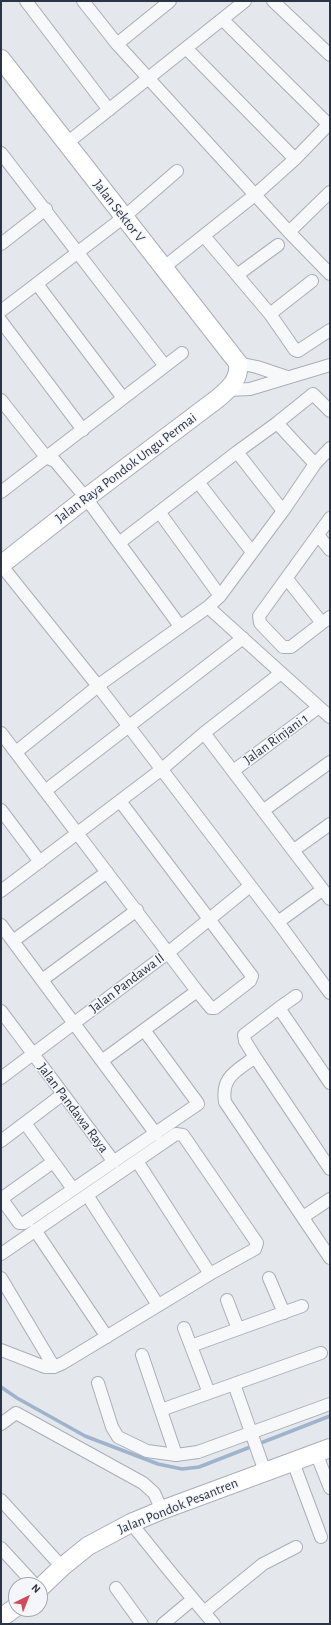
<!DOCTYPE html>
<style>
body{margin:0}
#map{position:relative;width:331px;height:1625px;overflow:hidden;background:#e4e7ec;font-family:"Alegreya Sans",sans-serif}
canvas{display:block}
.frame{position:absolute;inset:0;border:2px solid #2b3445;pointer-events:none}
.north{position:absolute;left:8px;top:1577px;width:40px;height:40px;box-sizing:border-box;background:#f4f6f9;border:1px solid #a4a8b1;border-radius:50%;rotate:43deg;font-size:11px;font-weight:700;line-height:16px;text-align:center;color:#2b3445}
.north::after{content:'';display:block;margin:auto;width:14px;height:18px;background:#d1495b;clip-path:polygon(50% 0,100% 100%,50% 72%,0 100%)}
</style>
<div id="map">
<canvas width="331" height="1625"></canvas>
<div class="frame"></div>
<div class="north">N</div>
</div>
<script>
const ctx = document.querySelector('canvas').getContext('2d');
ctx.lineJoin = 'round';
function trace(path, color, width, dash) {
  ctx.strokeStyle = color;
  ctx.lineWidth = width;
  ctx.lineCap = dash ? 'butt' : 'round';
  ctx.setLineDash(dash || []);
  ctx.stroke(path);
}
function label(font, color, halo, rows, align = 'center') {
  ctx.font = font + ' "Alegreya Sans",sans-serif';
  ctx.lineWidth = 3;
  ctx.setLineDash([]);
  ctx.textBaseline = 'middle';
  ctx.strokeStyle = halo;
  ctx.fillStyle = color;
  for (const [text, x, y, turn = 0] of rows) {
    ctx.save();
    ctx.translate(x, y);
    ctx.rotate((+turn || 0) * Math.PI / 180);
    ctx.textAlign = isNaN(turn) ? turn : align;
    if (halo) ctx.strokeText(text, 0, 0);
    ctx.fillText(text, 0, 0);
    ctx.restore();
  }
}
const stream = new Path2D(`
 M 1,1387 L 17,1398 L 85,1436 L 158,1464 L 182,1469 L 199,1467 L 330,1416`);
const street = new Path2D(`
 M 26,1 L 109,110
 M 83,1 L 117,44 L 289,232 L 330,274
 M 273,1 L 330,55
 M 223,20 L 328,124
 M 117,44 L 170,1
 M 186,48 L 295,159
 M 67,143 L 245,1
 M 1,153 L 165,366
 M 289,232 L 330,192
 M 204,236 L 270,314 L 295,350 L 298,351 L 330,330
 M 1,244 L 46,209
 M 163,268 L 256,194 L 295,159 L 330,123
 M 237,275 L 278,245
 M 37,284 L 123,398
 M 1,311 L 124,217 L 177,171
 M 270,314 L 312,281
 M 1,321 L 83,430
 M 238,363 L 257,367 L 287,377
 M 228,390 L 250,389 L 330,365
 M 1,400 L 46,457 L 55,461 L 86,498 L 180,626
 M 237,452 L 283,511
 M 315,464 L 330,448
 M 198,482 L 252,552
 M 1,492 L 182,353
 M 160,513 L 220,596
 M 318,535 L 330,550
 M 119,543 L 237,452 L 277,423 L 313,394 L 330,411
 M 1,565 L 98,686 L 278,922 L 330,993
 M 287,579 L 322,623 L 330,617
 M 208,607 L 330,717
 M 322,623 L 291,647 L 283,647 L 260,623 L 259,616 L 330,518
 M 1,733 L 197,991 L 211,1008 L 215,1008 L 250,981 L 252,976 L 120,801
 M 204,733 L 330,899
 M 16,752 L 103,682 L 208,607 L 220,596 L 283,511 L 315,464 L 277,423
 M 233,771 L 319,707
 M 45,791 L 243,638
 M 1,810 L 40,862
 M 264,810 L 330,762
 M 294,850 L 330,824
 M 1,891 L 162,769 L 204,733 L 281,673
 M 278,922 L 322,890
 M 1,925 L 156,1134
 M 13,941 L 107,872
 M 42,980 L 137,910
 M 279,1008 L 296,996
 M 1,1011 L 114,1162
 M 255,1057 C 237,1071 221,1076 225,1102 L 330,1258
 M 103,1060 L 197,991
 M 1,1078 L 169,952 L 250,886
 M 330,1083 L 279,1008 L 244,1035 L 245,1041 L 255,1057 L 330,1169
 M 25,1123 L 73,1189
 M 1,1141 L 63,1094
 M 137,1161 L 210,1274
 M 87,1195 L 158,1305
 M 1,1198 L 19,1223 L 24,1223 L 198,1104 L 197,1102 L 144,1030
 M 1,1199 L 53,1162
 M 303,1217 L 330,1199
 M 35,1230 L 107,1337
 M 1,1254 L 176,1134 L 183,1135 L 257,1243 L 255,1249 L 210,1274 L 63,1363 L 54,1367 L 45,1367 L 1,1350
 M 1,1278 L 54,1367
 M 269,1278 L 284,1313
 M 227,1300 L 238,1329
 M 184,1328 L 209,1393
 M 191,1346 L 302,1306
 M 142,1355 L 176,1455
 M 98,1383 L 112,1427 L 118,1437 L 147,1451 L 176,1455 L 198,1452 L 330,1404
 M 234,1384 L 265,1472
 M 161,1410 L 321,1353
 M 1,1424 L 16,1413 L 143,1483 L 154,1493 L 162,1510
 M 316,1453 L 330,1488
 M 293,1462 L 321,1537
 M 1,1500 L 62,1567
 M 131,1523 L 172,1574 L 214,1624
 M 1,1548 L 35,1585
 M 116,1588 L 142,1624
 M 204,1612 L 263,1564 L 296,1547
 M 163,1624 L 193,1599`);
const secondary = new Path2D(`
 M 1,59 L 238,363 C 240,380 229,389 217,399 L 86,498 L 1,565
 M 40,1588 L 62,1567 L 88,1546 L 131,1523 L 162,1510 L 330,1448
 M 1,1618 L 16,1607`);
const streetNames = [
 ["Jalan Sektor V",119,211,52],
 ["Jalan Raya Pondok Ungu Permai",126,468,-37],
 ["Jalan Rinjani 1",276,739,-36],
 ["Jalan Pandawa II",127,983,-37],
 ["Jalan Pandawa Raya",73,1108,53],
 ["Jalan Pondok Pesantren",178,1506,-22]
];
trace(stream, '#9fb4cc', 3.5);
trace(street, '#a9aeb7', 14);
trace(secondary, '#a9aeb7', 20);
trace(street, '#f7f8fa', 12);
trace(secondary, '#fff', 18);
label('14px', '#2b3445', '#f4f6f9', streetNames);
</script>
